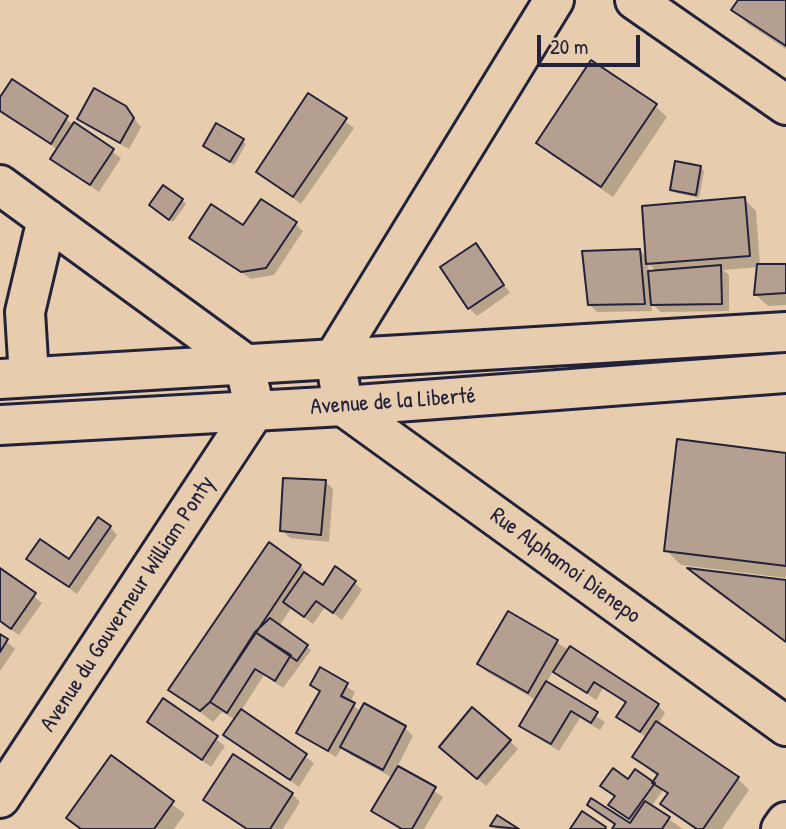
<!DOCTYPE html>
<meta charset="utf-8">
<style>
body{margin:0}
#map{position:relative;width:786px;height:829px;overflow:hidden;background:#e7ccae;font-family:"Patrick Hand",sans-serif}
canvas{display:block}
.scale{position:absolute;left:537px;top:35px;width:103px;height:32px;box-sizing:border-box;border:4px solid #22223b;border-top:0;padding-left:9px;font-size:21px;line-height:24px;white-space:nowrap;color:#22223b;-webkit-text-stroke:5px #e7ccae;paint-order:stroke}
</style>
<div id="map">
<canvas width="786" height="829"></canvas>
<div class="scale">20 m</div>
</div>
<script>
const ctx = document.querySelector('canvas').getContext('2d');
ctx.lineJoin = 'round';
function fill(path, color) {
  ctx.fillStyle = color;
  ctx.fill(path, 'evenodd');
}
function trace(path, color, width, dash) {
  ctx.strokeStyle = color;
  ctx.lineWidth = width;
  ctx.lineCap = dash ? 'butt' : 'round';
  ctx.setLineDash(dash || []);
  ctx.stroke(path);
}
function label(font, color, halo, rows, align = 'center') {
  ctx.font = font + ' "Patrick Hand",sans-serif';
  ctx.lineWidth = 6;
  ctx.setLineDash([]);
  ctx.textBaseline = 'middle';
  ctx.strokeStyle = halo;
  ctx.fillStyle = color;
  for (const [text, x, y, turn = 0] of rows) {
    ctx.save();
    ctx.translate(x, y);
    ctx.rotate((+turn || 0) * Math.PI / 180);
    ctx.textAlign = isNaN(turn) ? turn : align;
    if (halo) ctx.strokeText(text, 0, 0);
    ctx.fillText(text, 0, 0);
    ctx.restore();
  }
}
const shadow = new Path2D(`
 M 740,0 L 786,0 L 786,49 L 748,24 L 734,10 Z
 M 13,82 L 121,158 L 99,192 L 52,159 L 58,150 L 0,110 L 0,101 Z
 M 309,95 L 354,128 L 301,204 L 258,172 Z
 M 655,106 L 667,117 L 613,197 L 550,154 L 538,143 Z
 M 125,107 L 141,127 L 129,149 L 87,126 L 79,118 Z
 M 242,141 L 246,144 L 234,165 L 205,146 Z
 M 700,167 L 704,171 L 699,198 L 676,193 L 672,190 Z
 M 744,199 L 756,211 L 760,266 L 786,266 L 786,305 L 768,306 L 756,295 L 758,267 L 723,270 L 729,275 L 729,311 L 661,312 L 651,303 L 652,311 L 597,312 L 589,304 L 640,250 L 648,259 ZM 648,263 L 657,272 L 649,272 Z
 M 182,200 L 186,204 L 173,222 L 155,209 Z
 M 295,224 L 303,231 L 274,275 L 251,279 L 191,237 L 244,228 Z
 M 476,246 L 510,293 L 477,316 L 469,308 Z
 M 786,455 L 786,578 L 681,565 L 666,550 Z
 M 325,481 L 333,489 L 329,542 L 290,538 L 282,530 Z
 M 110,527 L 117,535 L 77,594 L 29,559 L 70,561 Z
 M 300,566 L 323,588 L 354,582 L 362,590 L 342,620 L 325,607 L 313,624 L 291,608 L 279,627 L 311,650 L 283,688 L 264,675 L 241,711 L 314,763 L 299,787 L 226,735 L 236,720 L 222,712 L 213,722 L 171,690 Z
 M 0,570 L 42,603 L 19,635 L 0,622 Z
 M 691,571 L 786,582 L 786,643 L 700,580 Z
 M 509,613 L 658,705 L 665,713 L 658,724 L 738,779 L 749,790 L 722,829 L 694,829 L 663,804 L 668,795 L 663,790 L 651,807 L 683,829 L 614,829 L 616,825 L 589,805 L 631,826 L 633,823 L 611,805 L 616,798 L 603,786 L 629,781 L 653,785 L 658,777 L 634,757 L 647,738 L 619,717 L 627,704 L 603,688 L 596,700 L 554,670 L 546,683 L 605,722 L 600,730 L 580,718 L 559,751 L 529,733 L 521,725 L 536,700 L 487,672 L 479,664 Z
 M 0,636 L 15,649 L 0,671 Z
 M 321,670 L 355,692 L 350,702 L 361,712 L 365,706 L 405,728 L 413,736 L 397,767 L 443,797 L 424,829 L 399,829 L 374,811 L 393,778 L 351,755 L 342,747 L 336,757 L 298,733 L 320,693 L 312,685 Z
 M 163,701 L 225,746 L 211,767 L 149,722 Z
 M 510,741 L 518,749 L 486,786 L 449,754 Z
 M 111,758 L 185,814 L 174,829 L 79,829 L 68,818 Z
 M 292,794 L 300,802 L 283,829 L 245,829 L 205,800 Z
 M 498,817 L 516,829 L 496,829 L 493,826 Z`);
const building = new Path2D(`
 M 738,0 L 786,0 L 786,46 L 731,10 Z
 M 591,60 L 657,104 L 601,187 L 536,143 Z
 M 12,79 L 68,116 L 51,144 L 0,111 L 0,97 Z
 M 94,88 L 126,106 L 134,118 L 120,143 L 77,119 Z
 M 308,93 L 347,118 L 293,197 L 256,172 Z
 M 74,122 L 114,149 L 90,185 L 50,159 Z
 M 216,123 L 244,139 L 230,162 L 203,146 Z
 M 675,161 L 701,166 L 696,195 L 670,190 Z
 M 163,185 L 183,199 L 169,220 L 149,205 Z
 M 745,197 L 750,256 L 646,264 L 642,206 Z
 M 261,199 L 297,222 L 266,268 L 241,272 L 189,238 L 211,204 L 243,225 Z
 M 476,243 L 504,285 L 468,309 L 440,267 Z
 M 640,249 L 645,304 L 588,305 L 582,251 Z
 M 757,264 L 786,264 L 786,293 L 754,295 Z
 M 721,265 L 722,304 L 651,305 L 648,271 Z
 M 677,439 L 786,453 L 786,566 L 664,551 Z
 M 283,478 L 326,480 L 321,535 L 280,531 Z
 M 98,517 L 111,526 L 69,587 L 26,559 L 40,539 L 69,559 Z
 M 269,542 L 301,565 L 210,702 L 200,711 L 168,690 Z
 M 335,566 L 356,581 L 333,613 L 316,601 L 304,617 L 283,602 L 304,572 L 323,585 Z
 M 0,568 L 36,593 L 11,629 L 0,621 Z
 M 687,568 L 786,580 L 786,642 Z
 M 508,611 L 558,640 L 528,693 L 477,664 Z
 M 270,618 L 308,645 L 297,661 L 255,632 Z
 M 255,632 L 291,655 L 275,681 L 255,669 L 227,713 L 210,702 Z
 M 0,634 L 8,639 L 0,652 Z
 M 570,646 L 659,704 L 640,732 L 616,717 L 626,702 L 594,682 L 587,693 L 553,672 Z
 M 320,667 L 348,683 L 341,696 L 355,703 L 328,751 L 296,733 L 320,691 L 310,685 Z
 M 546,681 L 598,712 L 591,723 L 571,711 L 551,744 L 519,726 Z
 M 163,698 L 218,736 L 202,760 L 147,722 Z
 M 364,703 L 406,726 L 383,770 L 340,747 Z
 M 472,707 L 511,740 L 477,779 L 439,747 Z
 M 241,709 L 307,754 L 290,780 L 223,735 Z
 M 656,721 L 739,777 L 703,829 L 697,829 L 660,804 L 668,793 L 652,783 L 658,774 L 632,757 Z
 M 233,754 L 293,793 L 270,829 L 247,829 L 203,800 Z
 M 111,755 L 174,801 L 154,829 L 81,829 L 66,818 Z
 M 398,766 L 436,787 L 412,829 L 402,829 L 371,811 Z
 M 613,768 L 628,779 L 635,769 L 655,783 L 629,819 L 608,805 L 615,796 L 600,786 Z
 M 591,798 L 630,823 L 645,801 L 670,817 L 662,829 L 612,829 L 615,824 L 587,805 Z
 M 582,811 L 606,827 L 605,829 L 570,829 Z
 M 497,815 L 519,829 L 490,826 Z`);
const minor = new Path2D(`
 M 554,0 L 335,357 L 343,406 L 786,726
 M 635,0 L 786,105
 M 0,185 L 244,363 L 255,410 L 0,798
 M 29,377 L 25,312 L 47,219
 M 781,829 L 786,822`);
const major = new Path2D(`
 M 0,379 L 786,332
 M 0,425 L 343,406 L 786,373`);
const streetNames = [
 ["Avenue de la Liberté",393,402,-4],
 ["Rue Alphamoi Dienepo",565,566,36],
 ["Avenue du Gouverneur William Ponty",128,604,-57]
];
fill(shadow, '#0003');
fill(building, '#b49f90');
trace(building, '#22223b', 2);
trace(minor, '#22223b', 44);
trace(major, '#22223b', 44);
trace(minor, '#e7ccae', 38);
trace(major, '#e7ccae', 38);
label('23px', '#22223b', '#e7ccae', streetNames);
</script>
